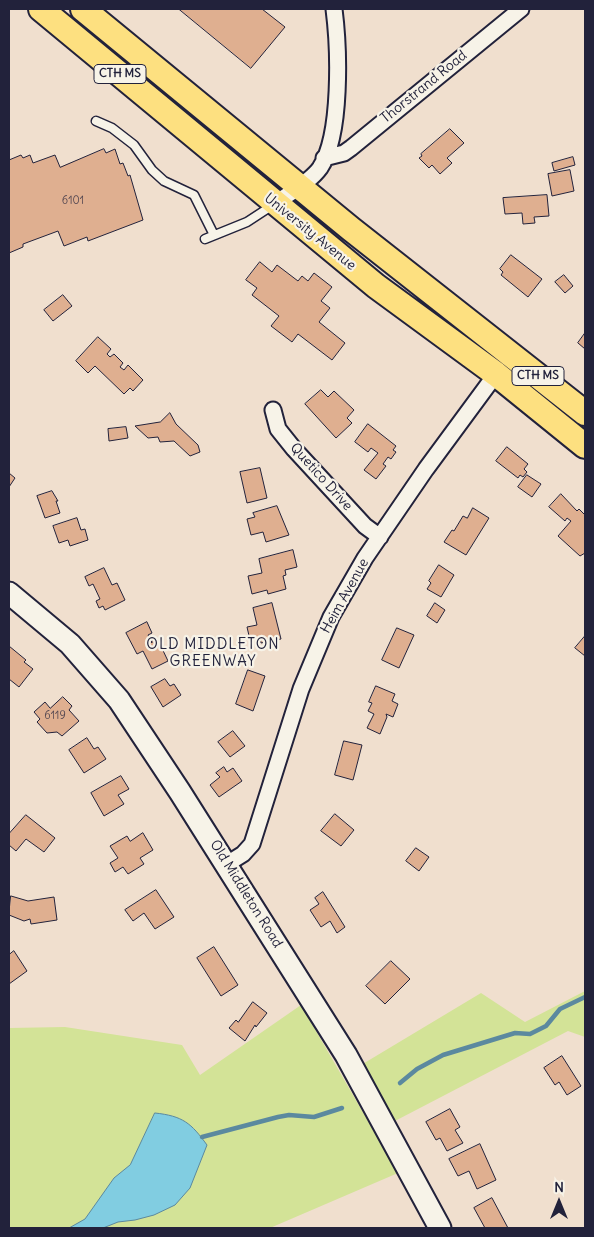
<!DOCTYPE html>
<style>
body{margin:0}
#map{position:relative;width:594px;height:1237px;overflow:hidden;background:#f0dfce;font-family:Delius,sans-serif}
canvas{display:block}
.frame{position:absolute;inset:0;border:10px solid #22223b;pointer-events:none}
.north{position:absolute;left:534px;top:1177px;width:50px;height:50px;-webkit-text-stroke:4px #f7f3e8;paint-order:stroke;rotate:0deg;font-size:14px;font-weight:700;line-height:20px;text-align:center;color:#22223b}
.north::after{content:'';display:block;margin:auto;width:18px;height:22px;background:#22223b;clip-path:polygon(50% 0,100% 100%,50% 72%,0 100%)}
</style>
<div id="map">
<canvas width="594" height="1237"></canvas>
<div class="frame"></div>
<div class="north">N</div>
</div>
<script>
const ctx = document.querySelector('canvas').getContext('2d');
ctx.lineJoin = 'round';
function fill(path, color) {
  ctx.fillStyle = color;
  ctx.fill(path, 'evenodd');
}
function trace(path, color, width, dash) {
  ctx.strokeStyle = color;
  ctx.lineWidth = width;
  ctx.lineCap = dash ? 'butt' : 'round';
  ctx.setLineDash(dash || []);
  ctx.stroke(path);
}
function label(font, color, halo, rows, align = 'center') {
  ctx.font = font + ' Delius,sans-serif';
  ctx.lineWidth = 4.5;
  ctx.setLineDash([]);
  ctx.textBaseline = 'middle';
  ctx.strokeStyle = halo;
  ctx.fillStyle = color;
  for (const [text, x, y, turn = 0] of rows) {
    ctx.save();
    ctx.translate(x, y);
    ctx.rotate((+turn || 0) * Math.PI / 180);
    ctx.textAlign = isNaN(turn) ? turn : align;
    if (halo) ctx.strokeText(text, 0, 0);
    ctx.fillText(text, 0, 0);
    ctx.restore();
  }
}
const green = new Path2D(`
 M 585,991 L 585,1037 L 568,1031 L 393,1122 L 361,1065 L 481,993 L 525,1022 Z
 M 301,1005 L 398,1173 L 270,1228 L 9,1228 L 9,1028 L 65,1027 L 182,1045 L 200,1075 Z`);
const water = new Path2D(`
 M 155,1113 C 183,1116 191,1123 207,1145 L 190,1188 L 175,1205 L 154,1215 L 135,1220 L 118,1222 L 103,1228 L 69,1228 L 85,1219 L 114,1178 L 130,1165 Z`);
const stream = new Path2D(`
 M 400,1083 L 417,1069 L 443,1055 L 515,1033 L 530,1034 L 546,1026 L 560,1009 L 585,997
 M 202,1137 L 278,1117 L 289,1115 L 314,1117 L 342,1108`);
const building = new Path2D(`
 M 179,9 L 262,9 L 285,27 L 251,68 Z
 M 450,129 L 464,143 L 447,158 L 452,163 L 440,174 L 432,165 L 429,168 L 419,158 L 422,156 L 421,154 Z
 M 104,149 L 106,153 L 115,149 L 120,164 L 123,163 L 128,176 L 130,175 L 143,220 L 88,241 L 87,237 L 64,246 L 58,231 L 23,244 L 23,247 L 9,253 L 9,160 L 21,155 L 23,158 L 30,155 L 33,163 L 55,155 L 60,167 Z
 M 573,157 L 575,165 L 554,171 L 552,163 Z
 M 570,170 L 574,191 L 552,196 L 548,174 Z
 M 547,195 L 549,216 L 534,217 L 535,223 L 523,224 L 522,213 L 505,214 L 503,198 Z
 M 511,255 L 542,279 L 528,297 L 501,275 L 503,272 L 500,269 Z
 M 260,262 L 272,272 L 277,265 L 298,281 L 302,276 L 308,281 L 314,273 L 332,287 L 321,301 L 330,308 L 319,322 L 345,343 L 332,360 L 298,334 L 292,342 L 271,326 L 279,316 L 252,295 L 257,288 L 246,280 Z
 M 564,275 L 573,286 L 565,293 L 555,282 Z
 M 63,295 L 72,306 L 53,321 L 44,310 Z
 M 585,333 L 585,349 L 578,343 Z
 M 98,337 L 111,349 L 107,354 L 110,357 L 114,354 L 123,363 L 120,367 L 124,370 L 128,365 L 143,380 L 133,391 L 130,388 L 124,394 L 95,366 L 88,373 L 76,361 Z
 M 321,390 L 328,397 L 334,391 L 354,410 L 347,418 L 352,423 L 336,438 L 305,404 Z
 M 170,413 L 176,424 L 198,445 L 200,452 L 190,456 L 174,441 L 160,442 L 158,437 L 148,438 L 135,426 L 160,422 Z
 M 368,424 L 396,446 L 393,450 L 396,452 L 391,459 L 388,457 L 383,464 L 386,466 L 376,479 L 364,470 L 378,453 L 371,448 L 368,452 L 355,442 Z
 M 126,427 L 128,438 L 109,441 L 108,429 Z
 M 507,447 L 528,464 L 524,469 L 527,472 L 523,477 L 520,475 L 518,478 L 496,461 Z
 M 260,468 L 267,498 L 247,503 L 240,472 Z
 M 9,473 L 15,478 L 9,487 Z
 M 527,475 L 541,484 L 532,497 L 518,487 Z
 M 52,491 L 58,501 L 56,501 L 60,513 L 45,518 L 37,496 Z
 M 561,494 L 577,511 L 579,509 L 585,515 L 585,553 L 580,556 L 558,536 L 571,521 L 567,518 L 565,521 L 549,507 Z
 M 277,506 L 289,535 L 266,542 L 263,532 L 251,535 L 247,519 L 255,517 L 253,513 Z
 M 473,508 L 489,518 L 466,555 L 444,542 L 452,530 L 454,531 L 463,516 L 467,518 Z
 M 77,518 L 81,530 L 85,529 L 88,540 L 70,546 L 68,540 L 59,543 L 53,526 Z
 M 293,550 L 297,567 L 285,570 L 286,575 L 283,576 L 286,589 L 268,594 L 267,590 L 252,594 L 248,576 L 262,573 L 259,559 Z
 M 439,565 L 454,575 L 441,597 L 427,589 L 431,583 L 429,581 Z
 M 104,568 L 112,585 L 117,583 L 125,600 L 105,610 L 103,606 L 99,608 L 96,601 L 100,599 L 93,584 L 89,586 L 85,577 Z
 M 272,603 L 281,639 L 261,643 L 260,638 L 250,640 L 247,627 L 257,625 L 253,608 Z
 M 435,603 L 445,610 L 437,623 L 427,616 Z
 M 147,622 L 152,633 L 148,635 L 152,643 L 151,641 L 158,640 L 168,661 L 152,669 L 143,651 L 137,654 L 126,633 Z
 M 397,628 L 414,635 L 399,668 L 382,660 Z
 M 585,636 L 585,656 L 575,648 Z
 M 9,646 L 26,660 L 24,662 L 33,669 L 19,687 L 9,679 Z
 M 248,670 L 265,676 L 253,711 L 236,704 Z
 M 165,679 L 170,686 L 174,684 L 181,695 L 163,707 L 151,687 Z
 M 376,686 L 395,694 L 392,701 L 398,704 L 393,717 L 386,714 L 387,717 L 380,734 L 367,728 L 374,714 L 368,711 L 372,703 L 369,702 Z
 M 63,697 L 72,706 L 69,710 L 79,721 L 62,736 L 57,732 L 47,733 L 37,722 L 40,719 L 34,712 L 45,702 L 50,708 Z
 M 233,731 L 245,746 L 230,757 L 218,742 Z
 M 87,738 L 94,749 L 98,747 L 106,759 L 84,773 L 69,750 Z
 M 344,741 L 362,745 L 353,780 L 335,775 Z
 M 224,767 L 227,772 L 233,768 L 242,781 L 219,797 L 210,785 L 220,777 L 216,773 Z
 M 121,776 L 129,789 L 118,795 L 124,804 L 104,816 L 91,793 Z
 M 335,814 L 354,830 L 341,846 L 321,831 Z
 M 26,815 L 55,838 L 44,852 L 26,839 L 16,851 L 9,845 L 9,834 Z
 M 143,833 L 153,850 L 140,858 L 144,864 L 128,874 L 123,867 L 115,872 L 110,863 L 118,858 L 110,846 L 127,836 L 130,841 Z
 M 416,848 L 429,857 L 419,871 L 406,861 Z
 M 156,890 L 174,917 L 155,929 L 144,913 L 133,921 L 125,910 Z
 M 323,892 L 345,927 L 337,933 L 330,921 L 321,927 L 310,910 L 319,904 L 315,898 Z
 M 11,896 L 28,901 L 54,897 L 57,920 L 31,924 L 30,919 L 24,921 L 9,915 Z
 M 214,947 L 238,985 L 221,996 L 197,958 Z
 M 14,951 L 27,971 L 9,984 L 9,955 Z
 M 391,961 L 410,979 L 385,1004 L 366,986 Z
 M 253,1002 L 267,1013 L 256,1027 L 255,1025 L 245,1041 L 229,1028 L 236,1020 L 238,1022 Z
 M 562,1056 L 581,1086 L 567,1095 L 559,1082 L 555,1085 L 544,1068 Z
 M 450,1109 L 460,1127 L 455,1130 L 463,1143 L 447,1151 L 440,1138 L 436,1140 L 426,1122 Z
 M 480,1144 L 496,1180 L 477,1189 L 469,1171 L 458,1176 L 449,1159 Z
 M 492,1198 L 508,1228 L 485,1228 L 474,1208 Z`);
const lane = new Path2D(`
 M 96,121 L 112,128 L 134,145 L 152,170 L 164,181 L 194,195 L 214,235
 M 205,239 L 247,222 L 273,205`);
const street = new Path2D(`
 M 324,158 L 344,153 L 351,148 L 521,9
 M 275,204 C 289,193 310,182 320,168 C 342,135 339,48 334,9
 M 273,410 L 278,429 L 294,449 L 365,526 L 380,537
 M 227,864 L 243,854 L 252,844 L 301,689 L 331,617 L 365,558 L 426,469 L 496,374`);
const secondary = new Path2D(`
 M 9,593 L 70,644 L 119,700 L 180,792 L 346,1055 L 440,1228`);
const primary = new Path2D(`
 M 41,9 L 376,286 L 496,374 L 585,446
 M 83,9 L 351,229 L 585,413`);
const numberNames = [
 ["6101",73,201],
 ["6119",55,716]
];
const shields = [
 [120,74,52],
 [538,376,52]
];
const shieldNames = [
 ["CTH MS",120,74],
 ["CTH MS",538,376]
];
const streetNames = [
 ["Thorstrand Road",424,87,-39],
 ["University Avenue",310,232,39],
 ["Quetico Drive",321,477,48],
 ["Heim Avenue",345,596,-61],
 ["Old Middleton Road",246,894,58]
];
const neighbourhoodNames = [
 ["OLD MIDDLETON",213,645],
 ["GREENWAY",213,662]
];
fill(green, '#d3e397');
fill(water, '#81cde1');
trace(water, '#5b899f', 1);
trace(stream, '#5b899f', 4.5);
fill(building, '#dfaf90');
trace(building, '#22223b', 1);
trace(lane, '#22223b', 11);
trace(street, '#22223b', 19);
trace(secondary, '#22223b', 25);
trace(primary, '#22223b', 28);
trace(lane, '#f7f3e8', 8);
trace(street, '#f7f3e8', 15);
trace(secondary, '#f7f3e8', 21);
trace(primary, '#fde080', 24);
label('11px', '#514550', null, numberNames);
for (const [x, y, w] of shields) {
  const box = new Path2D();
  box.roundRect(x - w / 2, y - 9.5, w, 19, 4);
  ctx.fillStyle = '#f7f3e8';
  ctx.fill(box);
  trace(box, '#22223b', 1);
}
label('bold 12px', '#22223b', null, shieldNames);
label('14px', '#22223b', '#f7f3e8', streetNames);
ctx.letterSpacing = '1px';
label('15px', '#22223b', '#f7f3e8', neighbourhoodNames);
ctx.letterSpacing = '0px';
</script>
